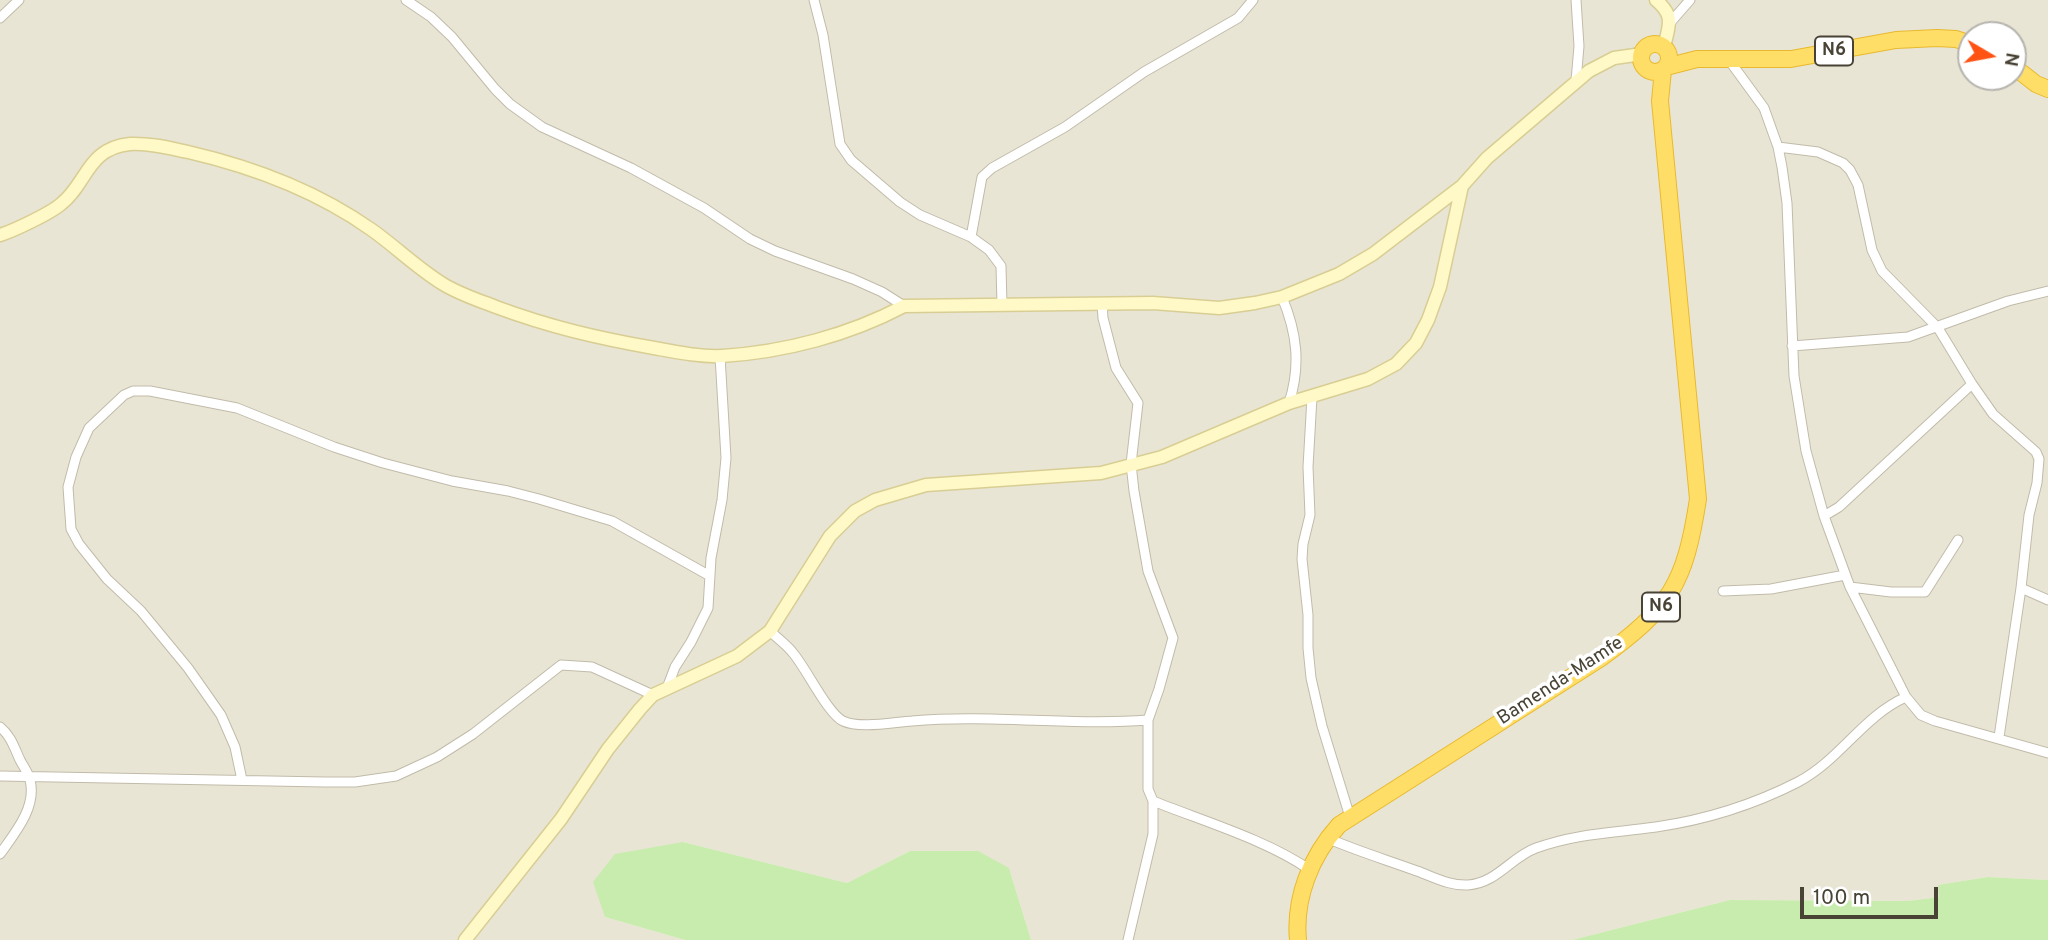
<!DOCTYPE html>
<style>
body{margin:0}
#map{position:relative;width:2048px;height:940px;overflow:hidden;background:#f5f2e7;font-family:Overpass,sans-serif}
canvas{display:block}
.north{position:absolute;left:1957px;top:21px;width:70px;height:70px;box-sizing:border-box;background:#fff;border:2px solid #b6b4ae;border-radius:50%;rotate:100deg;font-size:19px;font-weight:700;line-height:28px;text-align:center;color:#484335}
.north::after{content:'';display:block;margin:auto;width:24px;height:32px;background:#ff5314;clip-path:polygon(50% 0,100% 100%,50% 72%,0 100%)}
.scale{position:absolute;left:1800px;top:887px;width:138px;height:32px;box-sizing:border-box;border:4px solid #484335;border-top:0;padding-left:9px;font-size:21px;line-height:24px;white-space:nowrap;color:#484335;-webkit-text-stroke:5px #fff;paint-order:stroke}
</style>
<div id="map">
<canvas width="2048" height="940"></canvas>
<div class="north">N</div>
<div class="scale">100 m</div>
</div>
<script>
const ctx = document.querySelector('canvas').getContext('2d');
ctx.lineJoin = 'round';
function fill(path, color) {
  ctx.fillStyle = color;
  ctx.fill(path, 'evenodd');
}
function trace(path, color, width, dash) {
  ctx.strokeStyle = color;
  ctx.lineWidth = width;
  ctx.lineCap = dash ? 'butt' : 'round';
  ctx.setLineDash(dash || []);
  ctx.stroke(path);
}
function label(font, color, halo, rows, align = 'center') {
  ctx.font = font + ' Overpass,sans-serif';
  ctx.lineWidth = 7;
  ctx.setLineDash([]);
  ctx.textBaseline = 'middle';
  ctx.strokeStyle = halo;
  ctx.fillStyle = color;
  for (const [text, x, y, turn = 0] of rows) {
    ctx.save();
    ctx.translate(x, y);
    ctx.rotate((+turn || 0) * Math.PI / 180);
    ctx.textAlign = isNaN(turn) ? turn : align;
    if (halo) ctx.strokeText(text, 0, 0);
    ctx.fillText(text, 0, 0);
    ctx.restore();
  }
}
const residential = new Path2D(`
 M 0,0 L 2048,0 L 2048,880 L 1986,877 L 1939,885 L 1939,897 L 1908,901 L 1730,900 L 1572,940 L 1031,940 L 1009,868 L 910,851 L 847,883 L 683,842 L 605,917 L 685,940 L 0,940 ZM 1971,35 L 2013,35 L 2013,77 L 1971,77 Z`);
const green = new Path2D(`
 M 683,842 L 847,883 L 910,851 L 978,851 L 1009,868 L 1031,940 L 685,940 L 605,917 L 593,882 L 615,854 Z
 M 1987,877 L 2048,880 L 2048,940 L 1572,940 L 1730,900 L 1908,901 L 1939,897 L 1938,885 Z`);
const street = new Path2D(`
 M 406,0 L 431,17 L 452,37 L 495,89 L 510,104 L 542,127 L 631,168 L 704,208 L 750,239 L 775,251 L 853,279 L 882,292 L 904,306
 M 814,0 L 823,35 L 840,144 L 851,160 L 900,202 L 920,215 L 971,237 L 989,250 L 1001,266 L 1002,305
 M 1576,0 L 1579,46 L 1576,81
 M 0,18 L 19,0
 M 1669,24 L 1690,0
 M 1729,60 L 1764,108 L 1778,147 L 1782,167 L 1787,203 L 1794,376 L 1806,451 L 1824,516 L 1850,587 L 1906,697 L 1921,715 L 1935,721 L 2048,753
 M 1778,147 L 1818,152 L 1843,163 L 1850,170 L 1858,185 L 1872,250 L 1882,271 L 1938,328 L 1972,384 L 1993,414 L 2036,452 L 2039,459 L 2037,483 L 2029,515 L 2021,588 L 1999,737
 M 971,237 L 982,177 L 992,168 L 1065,127 L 1144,72 L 1238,18 L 1253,0
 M 1282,297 C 1297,333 1301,365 1289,403
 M 1102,304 L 1103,318 L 1116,368 L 1138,403 L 1131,464 L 1134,491 L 1148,571 L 1173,638 L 1159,689 L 1148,720 L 1148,789 L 1153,801 C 1203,821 1267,840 1310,870
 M 1792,346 L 1908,337 L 2008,301 L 2048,291
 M 1312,397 L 1308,467 L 1310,515 L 1303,544 L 1302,559 L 1308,615 L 1308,648 L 1311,678 L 1322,726 L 1350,817
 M 1824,516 L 1839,507 L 1972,384
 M 1850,587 L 1891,592 L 1925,592 L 1958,540
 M 2021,588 L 2048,600
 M 1723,591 L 1771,589 L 1845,575
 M 770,631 C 777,638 787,645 793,653 C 806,668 828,714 843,721 C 860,729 894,722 912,721 C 991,714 1070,726 1148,720
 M 667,688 L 675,667 L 691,642 L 708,608 L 711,558 L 722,500 L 726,458 L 720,356
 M 0,727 C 11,736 14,747 20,760 C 23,766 28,772 30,780 C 37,807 15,833 0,854
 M 0,776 L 325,782 L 355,782 L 396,776 L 437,757 L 473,734 L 561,665 L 592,667 L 653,695
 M 242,780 L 235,747 L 221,715 L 188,668 L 141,611 L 107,579 L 79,544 L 71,529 L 68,487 L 76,457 L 89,428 L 124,395 L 133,391 L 150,391 L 237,408 L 334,447 L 383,463 L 452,481 L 508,491 L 539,499 L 612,521 L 710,576
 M 1327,838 C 1357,851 1387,860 1417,871 C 1434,877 1449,886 1468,885 C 1497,883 1511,857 1536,848 C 1578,833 1614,833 1656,827 C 1704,820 1755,804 1798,782 C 1840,760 1863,716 1906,697
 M 1128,940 L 1153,834 L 1153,801`);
const secondary = new Path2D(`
 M 1656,0 C 1675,16 1669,25 1664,47
 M 0,235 C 13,231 51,213 61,204 C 87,184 87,148 130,144 C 150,143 169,148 188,152 C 253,167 317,191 372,230 C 396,247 417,268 443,284 C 459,294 478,300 496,307 C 550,327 597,338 654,348 C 676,352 700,357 722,356 C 785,352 849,335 904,306 L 1153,303 L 1219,308 L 1255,303 L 1282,297 L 1339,274 L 1373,254 L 1462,186
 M 465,940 L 561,819 L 608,749 L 640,709 L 653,695 L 737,656 L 770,631 L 830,536 L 855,511 L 875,500 L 926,485 L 1101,473 L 1162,457 L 1289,403 L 1368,379 L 1396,364 L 1416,343 L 1428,320 L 1440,287 L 1462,186 L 1487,158 L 1589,71 L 1614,58 L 1642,54`);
const highway = new Path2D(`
 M1641 58a14 14 0 1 1 28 0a14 14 0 1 1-28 0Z
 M 2013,66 L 2036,84 L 2048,89
 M 1666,67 L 1697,59 L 1791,59 L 1896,40 L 1937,38 L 1956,39 L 1971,44
 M 1298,940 C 1294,898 1311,856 1339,825 L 1601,658 C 1670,608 1685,584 1698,499 L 1660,101 L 1663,70`);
const shields = [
 [1834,51,38],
 [1661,607,38]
];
const shieldNames = [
 ["N6",1834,51],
 ["N6",1661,607]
];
const streetNames = [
 ["Bamenda-Mamfe",1561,682,-33]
];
fill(residential, '#e9e5d5');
fill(green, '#c8ecad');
trace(street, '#c1bba9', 11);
trace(secondary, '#d8ce94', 15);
trace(highway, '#e8b92e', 18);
trace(street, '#fff', 9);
trace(secondary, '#fff8c7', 12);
trace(highway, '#ffde68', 16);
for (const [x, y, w] of shields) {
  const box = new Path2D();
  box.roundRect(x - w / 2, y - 14.5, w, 29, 5);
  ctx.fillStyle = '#fff';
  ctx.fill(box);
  trace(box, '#484335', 2);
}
label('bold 18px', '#484335', null, shieldNames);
label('19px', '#484335', '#fff', streetNames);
</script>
